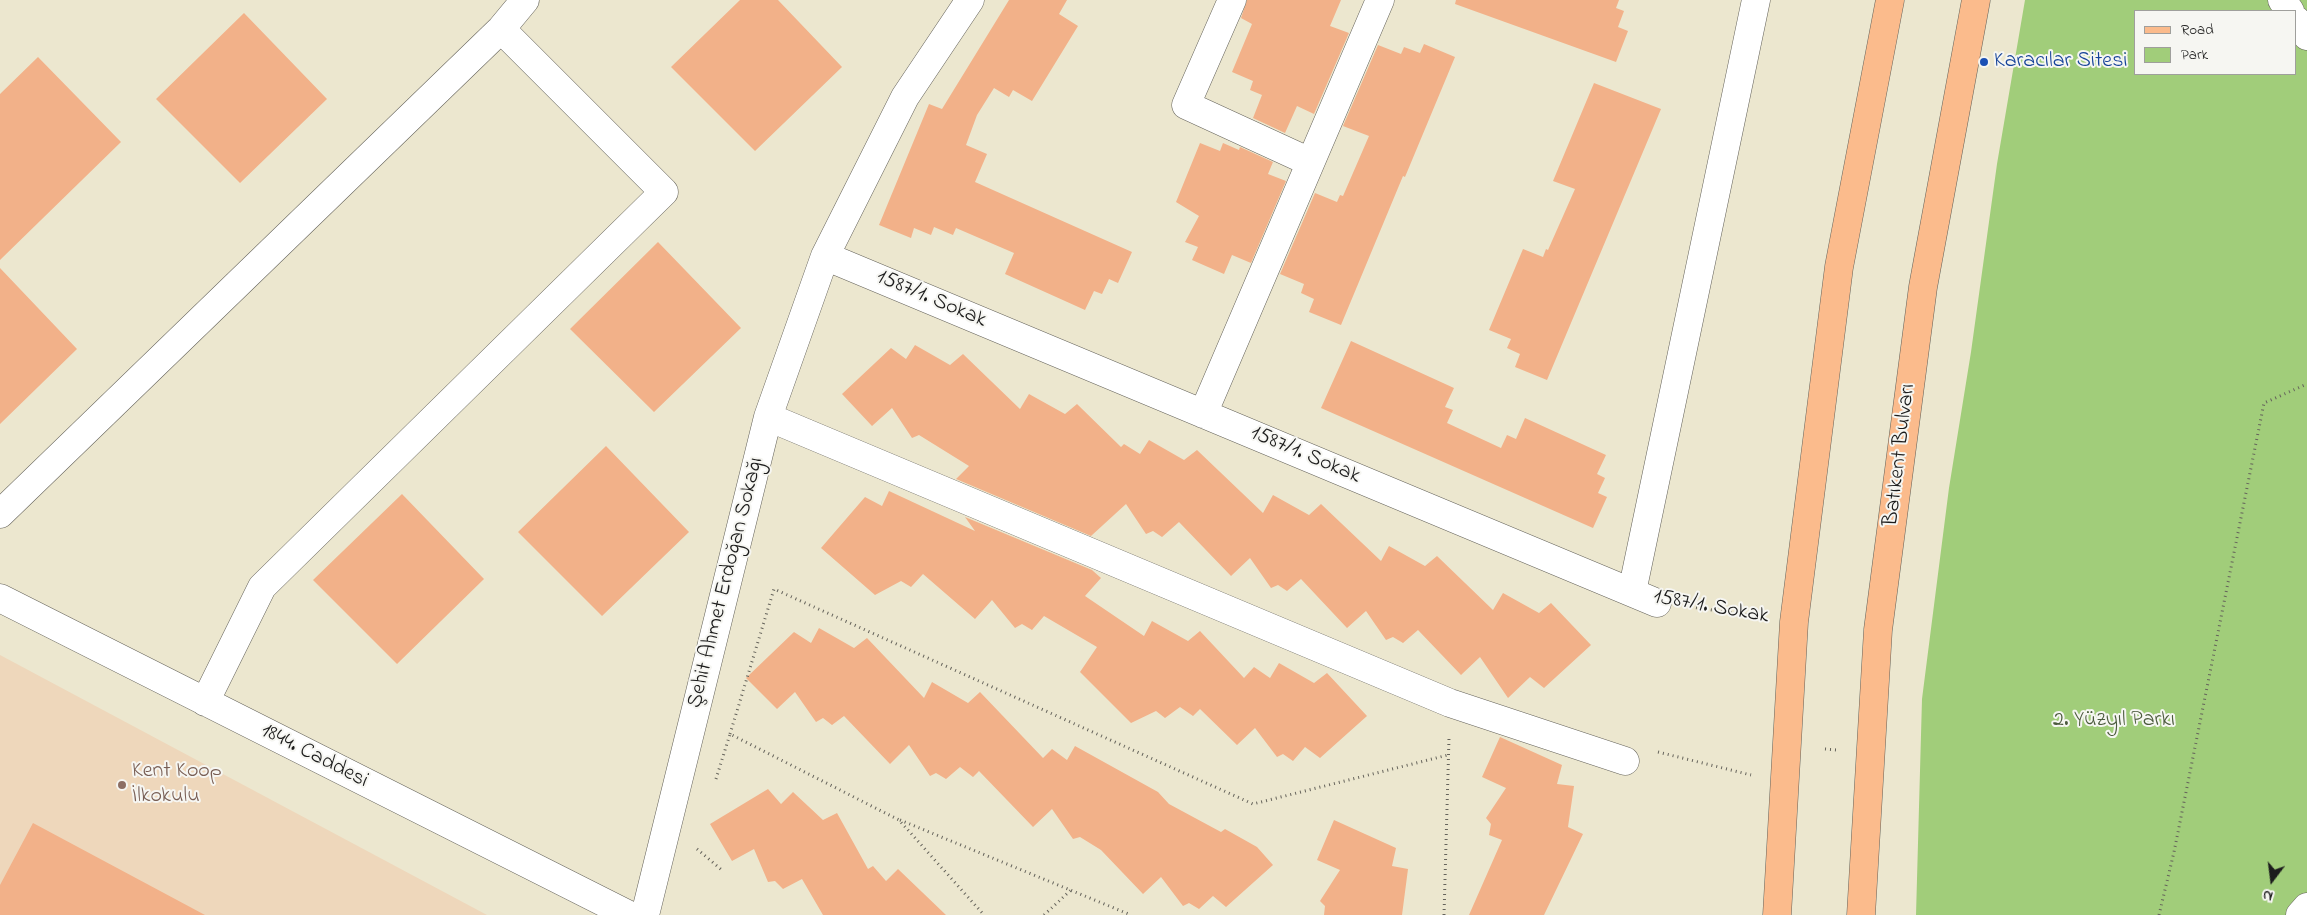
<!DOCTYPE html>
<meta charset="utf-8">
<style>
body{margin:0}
#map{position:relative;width:2307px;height:915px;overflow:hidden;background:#ece7cf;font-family:"Indie Flower",sans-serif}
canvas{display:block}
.legend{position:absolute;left:2134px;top:10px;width:162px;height:65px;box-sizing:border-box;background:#f6f6f2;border:1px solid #9f9f9c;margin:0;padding:6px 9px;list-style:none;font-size:15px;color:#1c1c1c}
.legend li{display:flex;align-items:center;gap:10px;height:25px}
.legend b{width:25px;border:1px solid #9f9f9c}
.north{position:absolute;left:2247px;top:855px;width:50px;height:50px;-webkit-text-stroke:4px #f6f6f2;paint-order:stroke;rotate:195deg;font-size:14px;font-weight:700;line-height:20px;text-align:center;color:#1c1c1c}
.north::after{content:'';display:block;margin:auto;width:18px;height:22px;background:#1c1c1c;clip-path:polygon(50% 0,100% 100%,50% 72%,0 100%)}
</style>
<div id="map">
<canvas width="2307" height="915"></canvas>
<ul class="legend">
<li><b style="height:6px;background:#fbbb8c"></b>Road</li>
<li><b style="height:14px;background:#a1cd7a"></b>Park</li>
</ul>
<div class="north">N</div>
</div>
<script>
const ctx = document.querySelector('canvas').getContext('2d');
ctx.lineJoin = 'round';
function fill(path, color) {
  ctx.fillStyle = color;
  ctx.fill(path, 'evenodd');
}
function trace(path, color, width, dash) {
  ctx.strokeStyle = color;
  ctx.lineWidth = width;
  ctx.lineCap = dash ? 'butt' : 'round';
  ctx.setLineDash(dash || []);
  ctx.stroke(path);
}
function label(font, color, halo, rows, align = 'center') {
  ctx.font = font + ' "Indie Flower",sans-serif';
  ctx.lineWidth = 4;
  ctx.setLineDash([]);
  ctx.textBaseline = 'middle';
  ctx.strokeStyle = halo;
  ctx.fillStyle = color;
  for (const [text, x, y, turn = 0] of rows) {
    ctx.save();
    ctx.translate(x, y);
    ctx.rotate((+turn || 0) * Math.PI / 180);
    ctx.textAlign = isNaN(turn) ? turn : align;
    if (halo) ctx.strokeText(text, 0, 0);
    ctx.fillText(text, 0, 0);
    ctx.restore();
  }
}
const built = new Path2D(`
 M 0,655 L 487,915 L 0,915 Z`);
const green = new Path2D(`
 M 2025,0 L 2307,0 L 2307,915 L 1916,915 L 1922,699 L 1949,488 L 1971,352 L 1997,164 ZM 2136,11 L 2296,11 L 2296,74 L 2136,74 Z`);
const building = new Path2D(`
 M 740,0 L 778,0 L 842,67 L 755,151 L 671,67 Z
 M 1009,0 L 1067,0 L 1059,14 L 1078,26 L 1032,101 L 1013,90 L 1009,97 L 994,88 L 977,115 L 966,145 L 987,154 L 975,182 L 1132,252 L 1118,283 L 1109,279 L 1102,294 L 1094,291 L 1085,310 L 1005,274 L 1014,253 L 956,228 L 953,235 L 934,227 L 931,235 L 914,228 L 911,238 L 879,225 L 929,104 L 942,109 Z
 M 1247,0 L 1341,0 L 1330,26 L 1349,33 L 1314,114 L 1297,106 L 1285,133 L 1253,118 L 1262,95 L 1250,90 L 1253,81 L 1232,72 L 1252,24 L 1241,18 Z
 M 1456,0 L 1619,0 L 1616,8 L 1624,11 L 1618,27 L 1628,31 L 1616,62 L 1455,4 Z
 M 244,13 L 327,99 L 240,183 L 156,99 Z
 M 1424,44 L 1455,57 L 1405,177 L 1403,176 L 1341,325 L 1309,312 L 1314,299 L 1301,293 L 1304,284 L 1280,274 L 1315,193 L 1337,202 L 1340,195 L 1343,196 L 1369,136 L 1343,126 L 1378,45 L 1401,54 L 1404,47 L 1420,53 Z
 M 38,57 L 121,142 L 0,260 L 0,94 Z
 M 1594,83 L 1661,109 L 1547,380 L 1515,367 L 1520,354 L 1507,348 L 1511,339 L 1489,330 L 1523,249 L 1543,257 L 1546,249 L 1548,250 L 1575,189 L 1553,181 Z
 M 1200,143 L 1220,151 L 1223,143 L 1239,150 L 1240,147 L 1273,162 L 1268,174 L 1286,181 L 1251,263 L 1232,255 L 1224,274 L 1192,260 L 1198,247 L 1185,242 L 1199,216 L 1176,202 Z
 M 658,242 L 741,328 L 654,412 L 570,329 Z
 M 0,268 L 77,349 L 0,424 Z
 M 1351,341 L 1454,388 L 1445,407 L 1453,410 L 1447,423 L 1501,448 L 1507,435 L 1516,439 L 1525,418 L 1606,455 L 1597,474 L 1605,478 L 1598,493 L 1607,497 L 1593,528 L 1321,408 Z
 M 915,345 L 950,365 L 963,354 L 1020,409 L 1029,394 L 1065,414 L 1077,404 L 1121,447 L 1124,444 L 1140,454 L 1149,440 L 1184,460 L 1197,450 L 1263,513 L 1273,495 L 1309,515 L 1321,504 L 1381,561 L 1389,546 L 1425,566 L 1437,556 L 1493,610 L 1503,593 L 1539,613 L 1551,603 L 1591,645 L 1544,688 L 1530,677 L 1508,698 L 1480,657 L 1461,675 L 1418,630 L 1403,643 L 1393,637 L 1386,640 L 1366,611 L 1347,628 L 1301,579 L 1287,591 L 1278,585 L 1271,588 L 1250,558 L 1231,576 L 1179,522 L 1162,537 L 1153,531 L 1146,534 L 1126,504 L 1091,536 L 956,479 L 969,466 L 919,435 L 912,438 L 892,408 L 872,426 L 842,394 L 891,348 L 906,359 Z
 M 606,446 L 689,532 L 602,616 L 518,532 Z
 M 889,491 L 975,531 L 965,517 L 1092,570 L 1101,578 L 1085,596 L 1144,636 L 1152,621 L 1188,641 L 1200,631 L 1244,678 L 1254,667 L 1270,678 L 1279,663 L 1314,683 L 1327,673 L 1367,716 L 1320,758 L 1305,747 L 1293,761 L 1283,754 L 1277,757 L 1255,728 L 1237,745 L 1200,709 L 1193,716 L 1180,707 L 1165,718 L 1156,711 L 1131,723 L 1080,672 L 1097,647 L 1044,616 L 1032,630 L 1022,624 L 1015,628 L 992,600 L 975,619 L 923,574 L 911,587 L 901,581 L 875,595 L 821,548 L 865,497 L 882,506 Z
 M 402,494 L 484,579 L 397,664 L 313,580 Z
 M 819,628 L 854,648 L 867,638 L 924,698 L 932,682 L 968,703 L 980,692 L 1043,758 L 1052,749 L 1067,760 L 1075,746 L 1158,792 L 1169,804 L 1221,832 L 1225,829 L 1257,847 L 1273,865 L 1226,907 L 1213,896 L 1199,909 L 1189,903 L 1183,906 L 1161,877 L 1143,894 L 1101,850 L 1080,837 L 1073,839 L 1052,809 L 1033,827 L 979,771 L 973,777 L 960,767 L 946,779 L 936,773 L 930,776 L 909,745 L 890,764 L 844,716 L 832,725 L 823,718 L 816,722 L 795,692 L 777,709 L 746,678 L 794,632 L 811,643 Z
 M 1500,737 L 1562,765 L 1557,784 L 1574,786 L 1568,827 L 1583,834 L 1544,915 L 1469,915 L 1502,840 L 1489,835 L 1491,824 L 1486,818 L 1506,788 L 1482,777 Z
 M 768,789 L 781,804 L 793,792 L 823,820 L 837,813 L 868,869 L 873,866 L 886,881 L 898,869 L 946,915 L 823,915 L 802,879 L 783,889 L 775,881 L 768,882 L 754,849 L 732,861 L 710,824 Z
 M 1334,820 L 1396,848 L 1392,866 L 1408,869 L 1402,915 L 1324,915 L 1325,906 L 1320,901 L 1340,870 L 1317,860 Z
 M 33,823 L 205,915 L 0,915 L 0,885 Z`);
const path = new Path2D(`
 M 1691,607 L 1761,617
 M 730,734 L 774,589 L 1253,804 L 1448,755
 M 1825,749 L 1837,750
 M 1658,752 L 1751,775
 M 716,779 L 730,734 L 899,820 L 984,915
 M 900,820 L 1131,915
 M 697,849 L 723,871
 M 1044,915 L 1071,890
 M 1444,915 L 1449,738
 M 2159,915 L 2174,852 L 2264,403 L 2307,384`);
const minor = new Path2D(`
 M 1232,0 L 1186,105 L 1310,162
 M 2282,0 L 2290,11
 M 2296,20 L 2307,36
 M 825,256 L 1657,603
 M 1203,414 L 1380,0
 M 768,417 L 1450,703 L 1625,761
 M 0,514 L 501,29 L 525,0
 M 1632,592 L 1756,0
 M 0,598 L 629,915
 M 205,702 L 262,587 L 664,192 L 501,29
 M 645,915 L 768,417 L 825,256 L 905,97 L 970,0
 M 2300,915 L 2307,907`);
const major = new Path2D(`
 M 1777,915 L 1794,622 L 1839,267 L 1890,0
 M 1861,915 L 1878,630 L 1923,287 L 1976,0`);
const markers = [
 [1984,62,5,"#1a4fb4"],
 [122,785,5,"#8d6e63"]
];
const transitNames = [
 ["Karacılar Sitesi",1994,62]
];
const streetNames = [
 ["1587/1. Sokak",931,300,23],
 ["Batıkent Bulvarı",1901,455,-83],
 ["1587/1. Sokak",1305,456,23],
 ["Şehit Ahmet Erdoğan Sokağı",727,583,-76],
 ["1587/1. Sokak",1711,608,10],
 ["1844. Caddesi",314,757,27]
];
const parkNames = [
 ["2. Yüzyıl Parkı",2114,721]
];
const educationNames = [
 ["Kent Koop",132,772],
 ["İlkokulu",132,797]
];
fill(built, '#eed7bb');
fill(green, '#a1cd7a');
fill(building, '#f2b189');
trace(minor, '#65635b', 29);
trace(major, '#65635b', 29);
trace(path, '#65635b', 3, [1, 4]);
trace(minor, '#fff', 28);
trace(major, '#fbbb8c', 28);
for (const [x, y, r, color] of markers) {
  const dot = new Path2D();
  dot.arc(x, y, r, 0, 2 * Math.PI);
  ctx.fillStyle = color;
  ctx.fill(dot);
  trace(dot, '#f6f6f2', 2);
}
label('22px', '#164399', '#f6f6f2', transitNames, 'left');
label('22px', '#1c1c1c', '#f6f6f2', streetNames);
label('22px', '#4b5a3d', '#f6f6f2', parkNames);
label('22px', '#785e54', '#f6f6f2', educationNames, 'left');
</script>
